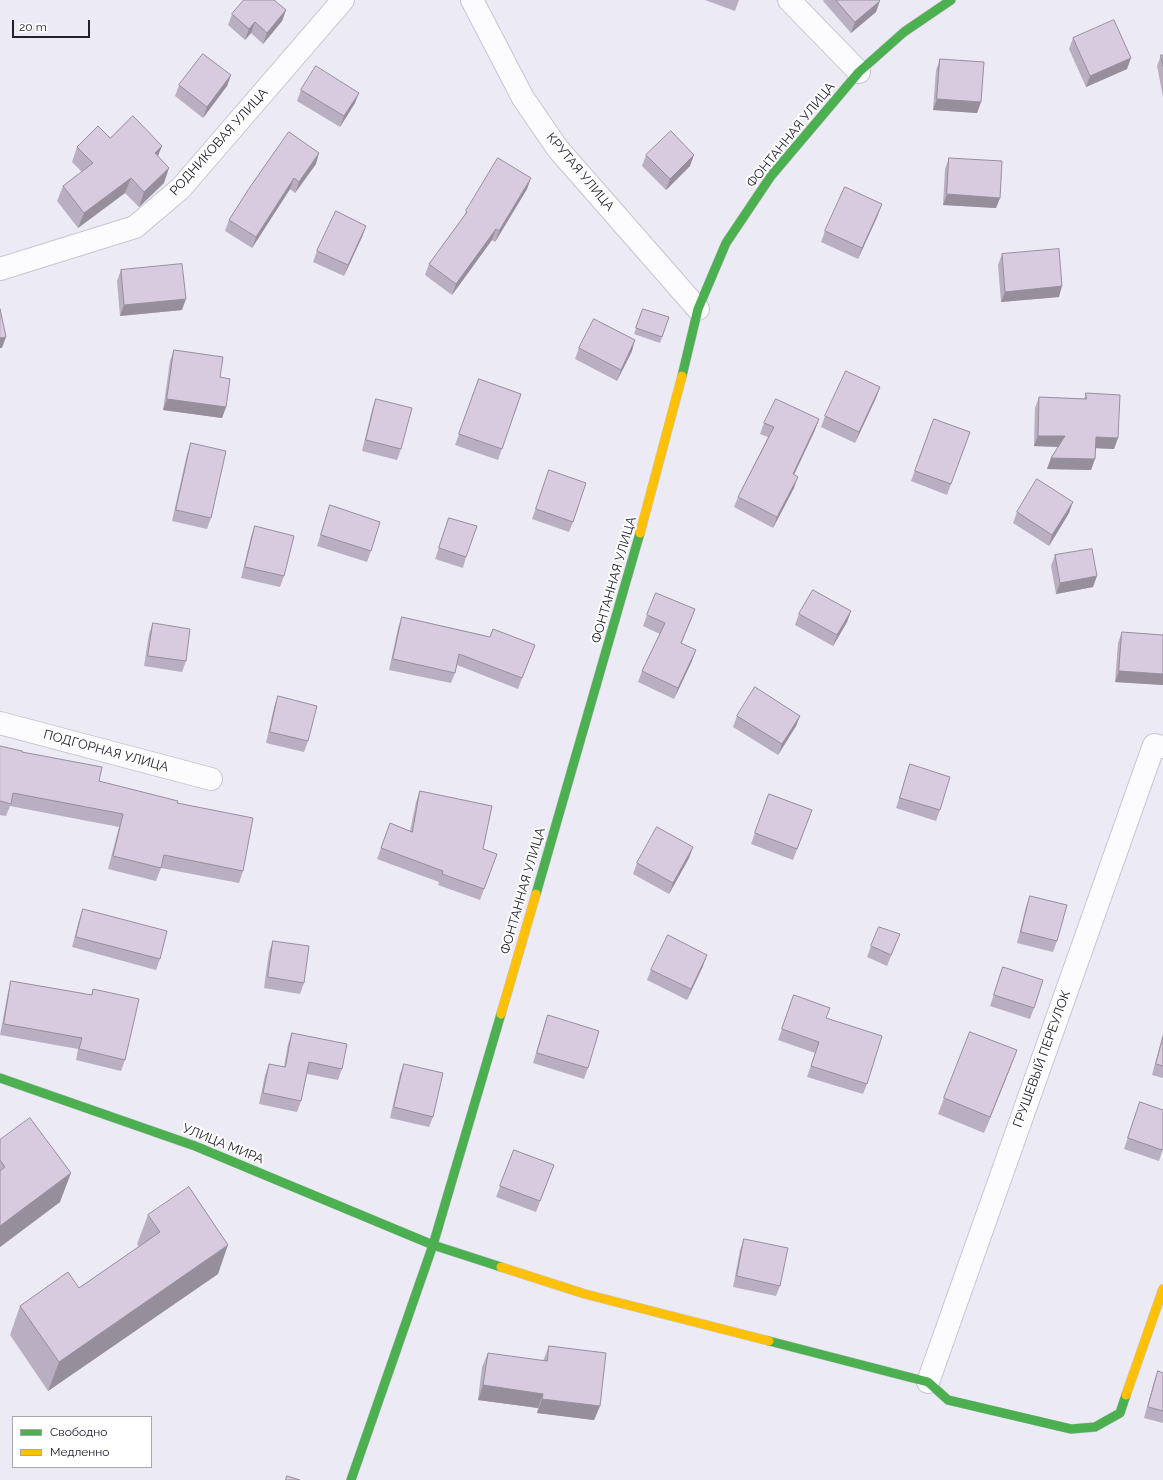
<!DOCTYPE html>
<meta charset="utf-8">
<style>
body{margin:0}
#map{position:relative;width:1163px;height:1480px;overflow:hidden;background:#ebeaf5;font-family:Raleway,sans-serif}
canvas{display:block}
.legend{position:absolute;left:12px;top:1416px;width:140px;height:52px;box-sizing:border-box;background:#fff;border:1px solid #a6a6ab;margin:0;padding:5px 7px;list-style:none;font-size:12px;color:#21202d}
.legend li{display:flex;align-items:center;gap:8px;height:20px}
.legend b{width:20px;border:1px solid #a6a6ab}
.scale{position:absolute;left:12px;top:20px;width:78px;height:18px;box-sizing:border-box;border:2px solid #21202d;border-top:0;padding-left:5px;font-size:12px;line-height:14px;white-space:nowrap;color:#21202d;-webkit-text-stroke:3px #fff;paint-order:stroke}
</style>
<div id="map">
<canvas width="1163" height="1480"></canvas>
<ul class="legend">
<li><b style="height:5px;background:#4caf50"></b>Свободно</li>
<li><b style="height:5px;background:#ffc107"></b>Медленно</li>
</ul>
<div class="scale">20 m</div>
</div>
<script>
const ctx = document.querySelector('canvas').getContext('2d');
ctx.lineJoin = 'round';
function trace(path, color, width, dash) {
  ctx.strokeStyle = color;
  ctx.lineWidth = width;
  ctx.lineCap = dash ? 'butt' : 'round';
  ctx.setLineDash(dash || []);
  ctx.stroke(path);
}
function fill(path, color) {
  ctx.fillStyle = color;
  ctx.fill(path, 'evenodd');
}
function label(font, color, halo, rows, align = 'center') {
  ctx.font = font + ' Raleway,sans-serif';
  ctx.lineWidth = 4;
  ctx.setLineDash([]);
  ctx.textBaseline = 'middle';
  ctx.strokeStyle = halo;
  ctx.fillStyle = color;
  for (const [text, x, y, turn = 0] of rows) {
    ctx.save();
    ctx.translate(x, y);
    ctx.rotate((+turn || 0) * Math.PI / 180);
    ctx.textAlign = isNaN(turn) ? turn : align;
    if (halo) ctx.strokeText(text, 0, 0);
    ctx.fillText(text, 0, 0);
    ctx.restore();
  }
}
const street = new Path2D(`
 M 472,0 L 523,98 L 558,149 L 698,309
 M 789,0 L 859,72
 M 0,269 L 135,227 L 181,188 L 343,0
 M 0,723 L 211,779
 M 928,1382 L 1154,745 L 1163,747`);
const fast = new Path2D(`
 M 682,376 L 698,309 L 726,243 L 771,176 L 859,72 L 904,32 L 951,0
 M 536,894 L 640,533
 M 0,1078 L 195,1146 L 433,1245 L 501,1267
 M 769,1341 L 928,1382 L 948,1400 L 1071,1429 L 1095,1427 L 1120,1413 L 1126,1395
 M 351,1480 L 433,1245 L 501,1014`);
const slow = new Path2D(`
 M 640,533 L 682,376
 M 501,1014 L 536,894
 M 501,1267 L 585,1294 L 769,1341
 M 1126,1395 L 1163,1289`);
const wall = new Path2D(`
 M 705,0 L 739,0 L 735,11 Z
 M 824,0 L 879,0 L 876,12 L 851,33 L 823,1 Z
 M 286,10 L 282,21 L 263,44 L 251,33 L 245,40 L 228,25 L 232,14 Z
 M 1073,38 L 1127,69 L 1086,87 L 1069,49 Z
 M 1161,55 L 1163,55 L 1163,97 L 1157,66 Z
 M 940,59 L 981,102 L 977,113 L 933,110 L 936,70 Z
 M 231,75 L 227,86 L 203,118 L 175,96 L 179,85 Z
 M 301,90 L 355,103 L 340,127 L 297,101 Z
 M 110,138 L 158,156 L 164,183 L 139,207 L 125,193 L 78,228 L 57,201 L 63,186 L 82,172 L 72,162 L 77,147 Z
 M 646,155 L 690,166 L 666,190 L 642,166 Z
 M 949,158 L 1000,198 L 996,208 L 943,205 L 945,169 Z
 M 316,164 L 295,193 L 290,189 L 252,248 L 225,231 L 229,220 Z
 M 527,189 L 495,242 L 492,240 L 452,295 L 425,275 L 429,264 L 464,217 L 466,211 Z
 M 878,215 L 858,259 L 821,242 L 825,231 Z
 M 366,226 L 362,237 L 344,276 L 313,262 L 317,251 Z
 M 1002,254 L 1059,297 L 1001,302 L 998,265 Z
 M 121,270 L 182,310 L 120,316 L 117,281 Z
 M 643,309 L 669,317 L 660,343 L 634,334 Z
 M 579,348 L 632,351 L 617,381 L 575,359 Z
 M 174,350 L 220,377 L 226,407 L 222,418 L 163,410 L 170,361 Z
 M 479,379 L 521,394 L 498,460 L 455,445 Z
 M 880,387 L 876,398 L 855,443 L 821,427 L 825,416 Z
 M 1086,393 L 1118,438 L 1114,449 L 1096,448 L 1095,459 L 1091,470 L 1047,469 L 1051,458 L 1058,447 L 1034,446 L 1035,408 L 1039,397 L 1084,399 Z
 M 376,399 L 401,449 L 397,460 L 362,451 L 372,410 Z
 M 934,419 L 970,432 L 947,495 L 911,481 Z
 M 764,423 L 815,430 L 794,475 L 794,488 L 773,528 L 734,507 L 738,497 L 768,437 L 760,434 Z
 M 191,443 L 211,518 L 207,529 L 172,521 L 187,454 Z
 M 549,470 L 573,522 L 569,532 L 532,519 Z
 M 330,505 L 371,551 L 367,562 L 317,546 Z
 M 1017,512 L 1069,513 L 1049,546 L 1013,523 Z
 M 449,518 L 466,557 L 463,568 L 435,559 Z
 M 255,526 L 284,576 L 280,587 L 241,578 L 251,537 Z
 M 1055,555 L 1093,587 L 1056,594 L 1051,566 Z
 M 851,611 L 847,622 L 833,646 L 795,625 L 799,614 Z
 M 647,615 L 691,620 L 681,643 L 692,661 L 674,699 L 638,682 L 642,671 L 660,634 L 643,626 Z
 M 402,617 L 490,637 L 535,645 L 518,689 L 457,665 L 455,673 L 451,683 L 389,670 L 398,628 Z
 M 153,623 L 186,661 L 182,672 L 144,666 L 149,634 Z
 M 1122,632 L 1163,635 L 1163,685 L 1115,682 L 1118,643 Z
 M 278,696 L 308,741 L 304,752 L 266,743 L 274,707 Z
 M 737,716 L 800,716 L 796,726 L 778,755 L 733,727 Z
 M 0,746 L 22,752 L 99,781 L 177,803 L 243,871 L 239,883 L 161,868 L 156,881 L 108,869 L 119,827 L 10,806 L 6,816 L 0,815 Z
 M 910,764 L 940,810 L 936,821 L 896,808 Z
 M 420,791 L 483,849 L 497,854 L 480,900 L 438,885 L 439,882 L 377,859 L 390,823 L 410,831 L 416,802 Z
 M 769,794 L 812,810 L 793,860 L 751,844 Z
 M 693,847 L 689,858 L 669,894 L 633,874 L 637,863 Z
 M 1030,896 L 1057,941 L 1053,952 L 1017,943 L 1026,907 Z
 M 83,909 L 160,959 L 156,970 L 72,947 L 79,920 Z
 M 273,941 L 304,983 L 300,994 L 264,988 L 269,952 Z
 M 896,944 L 887,966 L 867,957 L 871,946 Z
 M 703,966 L 687,1000 L 647,980 L 651,970 Z
 M 1003,967 L 1034,1008 L 1030,1019 L 990,1006 Z
 M 11,981 L 91,995 L 93,989 L 125,1060 L 121,1071 L 76,1060 L 78,1049 L 0,1035 L 8,992 Z
 M 794,995 L 867,1084 L 863,1094 L 807,1077 L 815,1053 L 778,1040 Z
 M 548,1015 L 588,1068 L 584,1079 L 533,1063 L 544,1026 Z
 M 292,1033 L 342,1069 L 338,1080 L 307,1074 L 301,1101 L 297,1112 L 259,1104 L 265,1075 L 269,1064 L 284,1067 L 288,1044 Z
 M 1163,1034 L 1163,1078 L 1152,1075 Z
 M 404,1064 L 433,1117 L 429,1127 L 390,1118 L 400,1074 Z
 M 1011,1066 L 984,1133 L 938,1114 L 944,1098 Z
 M 1136,1113 L 1163,1149 L 1159,1161 L 1124,1149 Z
 M 0,1140 L 60,1202 L 0,1247 Z
 M 514,1150 L 554,1165 L 536,1212 L 496,1197 Z
 M 148,1215 L 218,1274 L 48,1391 L 10,1335 L 20,1306 L 79,1288 L 139,1247 L 137,1244 Z
 M 744,1239 L 780,1286 L 776,1296 L 733,1287 L 740,1250 Z
 M 549,1346 L 600,1406 L 594,1420 L 537,1413 L 538,1408 L 478,1400 L 482,1367 L 488,1353 L 543,1361 Z
 M 1158,1371 L 1163,1373 L 1163,1423 L 1144,1418 L 1154,1382 Z`);
const shadedWall = new Path2D(`
 M 880,1 L 876,12 L 851,33 L 855,22 Z
 M 286,10 L 282,21 L 263,44 L 267,33 Z
 M 255,22 L 251,33 L 245,40 L 249,29 Z
 M 1131,58 L 1127,69 L 1086,87 L 1090,76 Z
 M 231,75 L 227,86 L 203,118 L 207,107 Z
 M 359,93 L 355,103 L 340,127 L 344,116 Z
 M 937,99 L 981,102 L 977,113 L 933,110 Z
 M 162,146 L 156,161 L 155,153 Z
 M 319,153 L 316,164 L 295,193 L 299,182 Z
 M 694,155 L 690,166 L 666,190 L 670,179 Z
 M 169,168 L 164,183 L 139,207 L 144,192 Z
 M 131,178 L 125,193 L 78,228 L 84,213 Z
 M 294,178 L 290,189 L 252,248 L 256,237 Z
 M 531,178 L 527,189 L 495,242 L 499,231 Z
 M 947,194 L 1000,198 L 996,208 L 943,205 Z
 M 882,204 L 878,215 L 858,259 L 862,248 Z
 M 366,226 L 362,237 L 344,276 L 348,265 Z
 M 496,229 L 492,240 L 452,295 L 456,284 Z
 M 1062,286 L 1059,297 L 1001,302 L 1005,292 Z
 M 186,299 L 182,310 L 120,316 L 124,305 Z
 M 6,337 L 2,348 L 0,348 L 0,338 Z
 M 635,340 L 632,351 L 617,381 L 621,370 Z
 M 880,387 L 876,398 L 855,443 L 859,432 Z
 M 167,399 L 226,407 L 222,418 L 163,410 Z
 M 819,419 L 815,430 L 789,485 L 793,474 Z
 M 1038,436 L 1065,436 L 1061,447 L 1034,446 Z
 M 1096,437 L 1118,438 L 1114,449 L 1092,448 Z
 M 1051,458 L 1095,459 L 1091,470 L 1047,469 Z
 M 798,477 L 794,488 L 773,528 L 777,517 Z
 M 1073,502 L 1069,513 L 1049,546 L 1052,535 Z
 M 1097,576 L 1093,587 L 1056,594 L 1060,583 Z
 M 695,609 L 691,620 L 677,654 L 681,643 Z
 M 851,611 L 847,622 L 833,646 L 837,635 Z
 M 696,650 L 692,661 L 674,699 L 678,688 Z
 M 1119,671 L 1163,674 L 1163,685 L 1115,682 Z
 M 800,716 L 796,726 L 778,755 L 782,744 Z
 M 693,847 L 689,858 L 669,894 L 673,883 Z
 M 707,955 L 703,966 L 687,1000 L 691,989 Z
 M 1017,1050 L 1011,1066 L 984,1133 L 990,1117 Z
 M 71,1173 L 60,1202 L 0,1247 L 0,1226 Z
 M 228,1245 L 218,1274 L 48,1391 L 59,1362 Z
 M 483,1385 L 543,1394 L 538,1408 L 478,1400 Z
 M 542,1399 L 600,1406 L 594,1420 L 537,1413 Z`);
const building = new Path2D(`
 M 244,0 L 274,0 L 286,10 L 267,33 L 255,22 L 249,29 L 232,14 Z
 M 836,0 L 879,0 L 880,1 L 855,22 Z
 M 1114,20 L 1131,58 L 1090,76 L 1073,38 Z
 M 203,54 L 231,75 L 207,107 L 179,85 Z
 M 1161,55 L 1163,55 L 1163,66 Z
 M 940,59 L 984,62 L 981,102 L 937,99 Z
 M 316,66 L 359,93 L 344,116 L 301,90 Z
 M 133,116 L 162,146 L 155,153 L 169,168 L 144,192 L 131,178 L 84,213 L 63,186 L 93,163 L 77,147 L 98,126 L 110,138 Z
 M 671,131 L 694,155 L 670,179 L 646,155 Z
 M 289,132 L 319,153 L 299,182 L 294,178 L 256,237 L 229,220 L 248,190 Z
 M 498,158 L 531,178 L 499,231 L 496,229 L 456,284 L 429,264 L 467,212 L 466,211 Z
 M 949,158 L 1002,161 L 1000,198 L 947,194 Z
 M 845,187 L 882,204 L 862,248 L 825,231 Z
 M 336,211 L 366,226 L 348,265 L 317,251 Z
 M 1059,249 L 1062,286 L 1005,292 L 1002,254 Z
 M 182,264 L 186,299 L 124,305 L 121,270 Z
 M 0,309 L 6,337 L 0,338 Z
 M 643,309 L 669,317 L 662,337 L 636,328 Z
 M 594,319 L 635,340 L 621,370 L 579,348 Z
 M 174,350 L 223,357 L 220,377 L 230,379 L 226,407 L 167,399 Z
 M 846,371 L 880,387 L 859,432 L 825,416 Z
 M 479,379 L 521,394 L 502,449 L 459,434 Z
 M 1086,393 L 1120,395 L 1118,438 L 1096,437 L 1095,459 L 1051,458 L 1065,436 L 1038,436 L 1039,397 L 1086,399 Z
 M 376,399 L 412,408 L 401,449 L 366,440 Z
 M 776,399 L 819,419 L 793,474 L 798,477 L 777,517 L 738,497 L 774,427 L 764,423 Z
 M 934,419 L 970,432 L 951,484 L 915,471 Z
 M 191,443 L 226,451 L 211,518 L 176,510 Z
 M 549,470 L 586,483 L 573,522 L 536,509 Z
 M 1037,479 L 1073,502 L 1052,535 L 1017,512 Z
 M 330,505 L 380,522 L 371,551 L 321,535 Z
 M 449,518 L 477,526 L 466,557 L 439,548 Z
 M 255,526 L 294,536 L 284,576 L 245,567 Z
 M 1092,549 L 1097,576 L 1060,583 L 1055,555 Z
 M 813,590 L 851,611 L 837,635 L 799,614 Z
 M 656,593 L 695,609 L 681,643 L 696,650 L 678,688 L 642,671 L 665,623 L 647,615 Z
 M 402,617 L 490,637 L 493,629 L 535,645 L 522,678 L 459,654 L 455,673 L 393,659 Z
 M 153,623 L 190,629 L 186,661 L 148,656 Z
 M 1122,632 L 1163,635 L 1163,674 L 1119,671 Z
 M 755,687 L 800,716 L 782,744 L 737,716 Z
 M 278,696 L 317,706 L 308,741 L 270,732 Z
 M 0,746 L 22,751 L 22,752 L 102,767 L 99,781 L 178,801 L 177,803 L 253,818 L 243,871 L 164,855 L 161,868 L 113,856 L 123,814 L 13,793 L 11,804 L 0,801 Z
 M 910,764 L 950,777 L 940,810 L 900,798 Z
 M 420,791 L 492,806 L 483,849 L 497,854 L 484,889 L 442,874 L 443,871 L 381,848 L 390,823 L 412,832 Z
 M 769,794 L 812,810 L 797,849 L 755,833 Z
 M 657,827 L 693,847 L 673,883 L 637,863 Z
 M 1030,896 L 1067,905 L 1057,941 L 1021,932 Z
 M 83,909 L 167,931 L 160,959 L 76,937 Z
 M 879,927 L 900,934 L 891,955 L 871,946 Z
 M 668,935 L 707,955 L 691,989 L 651,970 Z
 M 273,941 L 309,946 L 304,983 L 268,977 Z
 M 1003,967 L 1043,980 L 1034,1008 L 994,995 Z
 M 11,981 L 92,995 L 93,989 L 139,999 L 125,1060 L 79,1049 L 82,1038 L 4,1024 Z
 M 794,995 L 830,1008 L 826,1018 L 882,1036 L 867,1084 L 811,1066 L 819,1042 L 782,1029 Z
 M 548,1015 L 599,1031 L 588,1068 L 537,1053 Z
 M 970,1032 L 1017,1050 L 990,1117 L 944,1098 Z
 M 292,1033 L 347,1044 L 342,1069 L 309,1062 L 301,1101 L 263,1093 L 269,1064 L 285,1067 Z
 M 1163,1037 L 1163,1066 L 1156,1064 Z
 M 404,1064 L 443,1073 L 433,1117 L 394,1107 Z
 M 1140,1102 L 1163,1110 L 1163,1149 L 1162,1150 L 1128,1138 Z
 M 30,1118 L 71,1173 L 0,1226 L 0,1171 L 5,1167 L 0,1160 L 0,1140 Z
 M 514,1150 L 554,1165 L 540,1201 L 500,1186 Z
 M 189,1187 L 228,1245 L 59,1362 L 20,1306 L 68,1272 L 79,1288 L 160,1232 L 148,1215 Z
 M 744,1239 L 788,1248 L 780,1286 L 737,1276 Z
 M 549,1346 L 606,1353 L 600,1406 L 542,1399 L 543,1394 L 483,1385 L 488,1353 L 547,1361 Z
 M 1158,1371 L 1163,1373 L 1163,1411 L 1148,1407 Z
 M 287,1476 L 300,1480 L 286,1480 Z`);
const streetNames = [
 ["ФОНТАННАЯ УЛИЦА",791,135,-51],
 ["РОДНИКОВАЯ УЛИЦА",219,142,-48],
 ["КРУТАЯ УЛИЦА",580,172,50],
 ["ФОНТАННАЯ УЛИЦА",614,580,-74],
 ["ПОДГОРНАЯ УЛИЦА",106,751,15],
 ["ФОНТАННАЯ УЛИЦА",523,891,-74],
 ["ГРУШЕВЫЙ ПЕРЕУЛОК",1042,1059,-70],
 ["УЛИЦА МИРА",223,1144,22]
];
trace(street, '#c6c5d1', 24);
trace(fast, '#c6c5d1', 10);
trace(slow, '#c6c5d1', 10);
trace(street, '#fcfcfe', 22);
trace(fast, '#4caf50', 9);
trace(slow, '#ffc107', 9);
fill(wall, '#baafc0');
fill(shadedWall, '#978e9c');
fill(building, '#d8cbdf');
trace(building, '#978e9c', 1);
label('13px', '#21202d', '#fff', streetNames);
</script>
